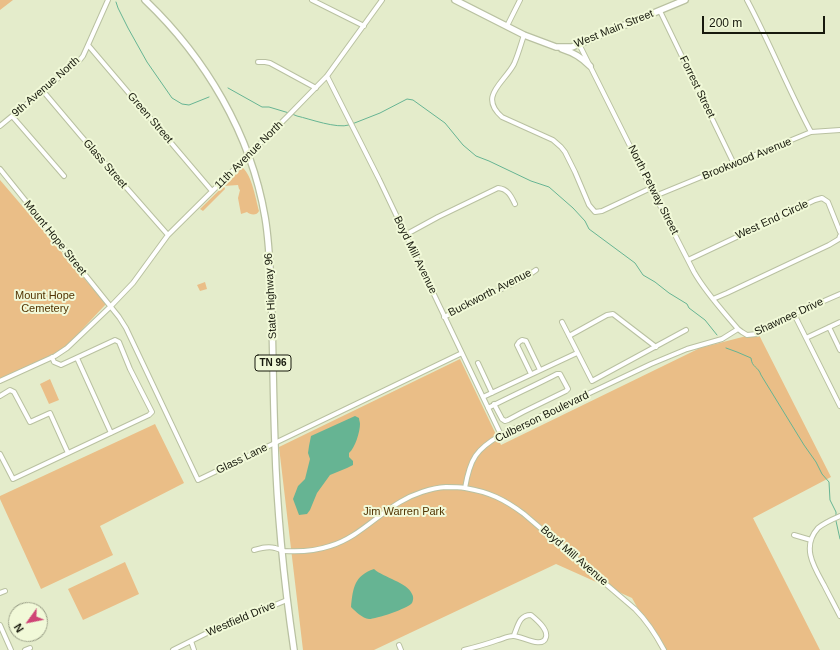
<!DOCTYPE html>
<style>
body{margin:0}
#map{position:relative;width:840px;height:650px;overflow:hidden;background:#e4eccb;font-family:Arial,sans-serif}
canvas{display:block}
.north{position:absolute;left:8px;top:602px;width:40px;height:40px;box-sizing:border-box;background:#f1f9d8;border:1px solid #9a9f87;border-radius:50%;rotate:237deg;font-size:11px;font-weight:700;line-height:16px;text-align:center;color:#17190d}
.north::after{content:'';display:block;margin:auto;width:14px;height:18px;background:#cf4375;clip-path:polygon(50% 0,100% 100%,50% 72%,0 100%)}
.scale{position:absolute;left:702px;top:16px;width:123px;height:18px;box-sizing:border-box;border:2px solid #17190d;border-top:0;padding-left:5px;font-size:12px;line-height:14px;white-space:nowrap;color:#17190d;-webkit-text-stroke:3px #f1f9d8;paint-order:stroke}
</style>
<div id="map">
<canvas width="840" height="650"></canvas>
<div class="north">N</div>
<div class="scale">200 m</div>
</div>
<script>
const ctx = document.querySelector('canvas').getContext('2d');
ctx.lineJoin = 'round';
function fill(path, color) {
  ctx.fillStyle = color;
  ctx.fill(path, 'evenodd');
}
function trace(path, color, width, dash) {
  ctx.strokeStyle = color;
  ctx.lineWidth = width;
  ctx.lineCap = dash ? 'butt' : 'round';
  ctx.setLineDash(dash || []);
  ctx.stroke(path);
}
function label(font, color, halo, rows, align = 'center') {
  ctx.font = font + ' Arial,sans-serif';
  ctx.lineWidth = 4;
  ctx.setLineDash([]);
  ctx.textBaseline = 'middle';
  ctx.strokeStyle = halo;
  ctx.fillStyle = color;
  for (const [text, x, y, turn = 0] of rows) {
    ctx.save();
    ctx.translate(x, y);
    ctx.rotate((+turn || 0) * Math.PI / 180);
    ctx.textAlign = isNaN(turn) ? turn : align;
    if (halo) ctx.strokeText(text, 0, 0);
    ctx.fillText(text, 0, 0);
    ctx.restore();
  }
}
const green = new Path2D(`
 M 0,0 L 13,0 L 0,10 Z
 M 242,168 L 243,168 C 252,176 256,200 259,211 C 257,216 250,215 247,212 L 241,214 L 238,198 L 240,190 L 239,189 L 238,185 L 224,186 L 225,189 L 203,211 L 200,209 Z
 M 0,180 L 106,304 L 60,353 L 0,379 Z
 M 205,282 L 207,289 L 200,291 L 197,285 Z
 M 758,333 L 831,477 L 753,518 L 820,650 L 661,650 L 632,598 L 556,564 L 374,650 L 303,650 L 279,447 L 460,359 L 501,445 L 700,348 Z
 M 50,379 L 59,400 L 49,404 L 40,384 Z
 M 155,424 L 184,483 L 100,526 L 113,555 L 41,589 L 0,499 L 0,496 Z
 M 125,562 L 139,594 L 83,620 L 68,589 Z`);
const water = new Path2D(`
 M 355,416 L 359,418 C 359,420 360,422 360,424 C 360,432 355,448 349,453 L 349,457 L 353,461 L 353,465 L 347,468 L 330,475 L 317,493 L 310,510 L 307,514 L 299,515 L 293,499 L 298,486 L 305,479 L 310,459 L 308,453 L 309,446 L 311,436 Z
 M 374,569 C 384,578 407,582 412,594 C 414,597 413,601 412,603 C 407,609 376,619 369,619 C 362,618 356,612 351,607 C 353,588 354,576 374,569 Z`);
const stream = new Path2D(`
 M 116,2 L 118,8 L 128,28 L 147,62 L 172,98 L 182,104 L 189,105 L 209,97
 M 228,88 L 262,107 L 269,107 L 289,113
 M 292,114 L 297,116 C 310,119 337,129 349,125
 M 352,124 L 380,113 L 407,99 L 413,100 L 445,123 L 463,145 L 476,156 L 489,161 L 531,181 L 549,187 L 573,208 L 585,221 L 589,229 L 635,263 L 643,275 L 655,282 L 669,293 L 687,304 L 689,308 L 705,320 L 717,335
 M 726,348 L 737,352 L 751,358 C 752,368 758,366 761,375 L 804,445 L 816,462 L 822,474 L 829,482 L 830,500 L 836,512 L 836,515
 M 836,521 L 840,539`);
const minor = new Path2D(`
 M 312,0 L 364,26
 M 747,0 C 770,43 788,89 811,132
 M 660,11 L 734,164
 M 507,26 L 520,0
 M 524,35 C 521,44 518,55 514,64 C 504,83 478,96 502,117 L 553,140 L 561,147 L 565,152 L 575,172 L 589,205 L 595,212 L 602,211 L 651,188
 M 579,44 L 651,188 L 694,272 C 706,293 722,310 738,329 L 742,332 L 747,335 L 757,334 L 794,314 L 840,294
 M 88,45 L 212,191
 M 258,62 L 265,62 L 270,63 L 316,88
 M 327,76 L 379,179 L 501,435
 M 43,91 L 81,136 L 168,235
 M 12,116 L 64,176
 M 0,126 L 79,61 L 83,56 L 88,45 L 108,0
 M 0,169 L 119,317 L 126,328 L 198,480 L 462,353
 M 655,196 L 811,132 L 840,130
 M 405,235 L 438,217 L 498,188 C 508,189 511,196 515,204
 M 688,260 L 815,200 L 822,198 L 828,202 L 840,232
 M 713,299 L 727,293 L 829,245 L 839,239 L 840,236
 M 794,314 L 840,406
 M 444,317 L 526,277 L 536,270
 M 562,322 L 592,381 L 686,330
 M 829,327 L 840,350
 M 569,336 L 607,315 L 613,314 L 656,347
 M 806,338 L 840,322
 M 77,358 L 111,433
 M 478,363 L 492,393
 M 531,374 L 517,345 L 519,342 L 522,340 L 526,341 L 540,370
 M 0,381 L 55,356 L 67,348 L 111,306 L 133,283 L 168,235 L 287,117 L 327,76 L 382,0
 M 0,396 L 10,390 L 14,392 L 30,422 L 50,413 L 68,453
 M 483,397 L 577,353
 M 488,408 C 511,396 534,386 557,374 L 560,374 L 568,389 L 566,391 L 523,412 L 508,420 L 505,421 L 502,419 L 494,404
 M 0,454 L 13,479 L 149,415 L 152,412 L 130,369 L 119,342 L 115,340 L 61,365 L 54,362 L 52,357
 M 465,488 C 489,492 504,499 524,514 L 635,609 C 647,621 656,635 664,650
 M 840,516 C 833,519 824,523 818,528 C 801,547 814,567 824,585 C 829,595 835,606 840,616
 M 794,535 L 811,540
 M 254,550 C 261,548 268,546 275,548 C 278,549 281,550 284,551 C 299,552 315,551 330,546 C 357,538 376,516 400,502 C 413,494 431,488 446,487 C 452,487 459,487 465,488 C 470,459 476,449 501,435 L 651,364 L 687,349 L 722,339 L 738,329
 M 0,593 L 5,591
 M 0,625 L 11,650
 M 191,641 L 194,650
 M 399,645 L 401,650
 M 25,650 L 30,648
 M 173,650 L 205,634 L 287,600
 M 464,650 C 476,647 487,644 498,640 C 502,639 508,636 513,636 C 520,635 543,650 546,637 C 548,629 537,620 531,615 C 519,615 518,626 514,635`);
const major = new Path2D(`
 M 145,0 C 205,57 251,134 265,217 C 269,240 270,265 271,289 C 273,341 273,392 275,444 C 277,513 284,582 294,650
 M 455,0 L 524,35 L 556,47 L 572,47 L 579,44 L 685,0
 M 562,49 C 574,53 581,57 590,66`);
const shields = [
 [273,363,36]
];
const shieldNames = [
 ["TN 96",273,363]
];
const streetNames = [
 ["West Main Street",614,29,-22],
 ["9th Avenue North",46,87,-41],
 ["Forrest Street",697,87,64],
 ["Green Street",150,118,49],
 ["11th Avenue North",249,155,-45],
 ["Brookwood Avenue",747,159,-22],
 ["Glass Street",105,164,49],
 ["North Petway Street",653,190,63],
 ["West End Circle",772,220,-25],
 ["Mount Hope Street",55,238,51],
 ["Boyd Mill Avenue",415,255,64],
 ["Buckworth Avenue",490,293,-27],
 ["State Highway 96",271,296,-93],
 ["Shawnee Drive",789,317,-25],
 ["Culberson Boulevard",542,417,-26],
 ["Glass Lane",242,459,-26],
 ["Boyd Mill Avenue",574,556,41],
 ["Westfield Drive",241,619,-23]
];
const parkNames = [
 ["Mount Hope",45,296],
 ["Cemetery",45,309],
 ["Jim Warren Park",404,512]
];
fill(green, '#eabe87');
fill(water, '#66b493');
trace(stream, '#66b493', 1);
trace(minor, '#b9c1a1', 6);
trace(major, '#b9c1a1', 8);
trace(minor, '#fff', 4);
trace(major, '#fff', 5.5);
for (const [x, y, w] of shields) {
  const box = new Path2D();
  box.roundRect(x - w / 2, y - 8, w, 16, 3);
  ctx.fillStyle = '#f1f9d8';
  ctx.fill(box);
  trace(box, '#17190d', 1);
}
label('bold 10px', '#17190d', null, shieldNames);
label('11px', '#17190d', '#f1f9d8', streetNames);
label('11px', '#523403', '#f1f9d8', parkNames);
</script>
